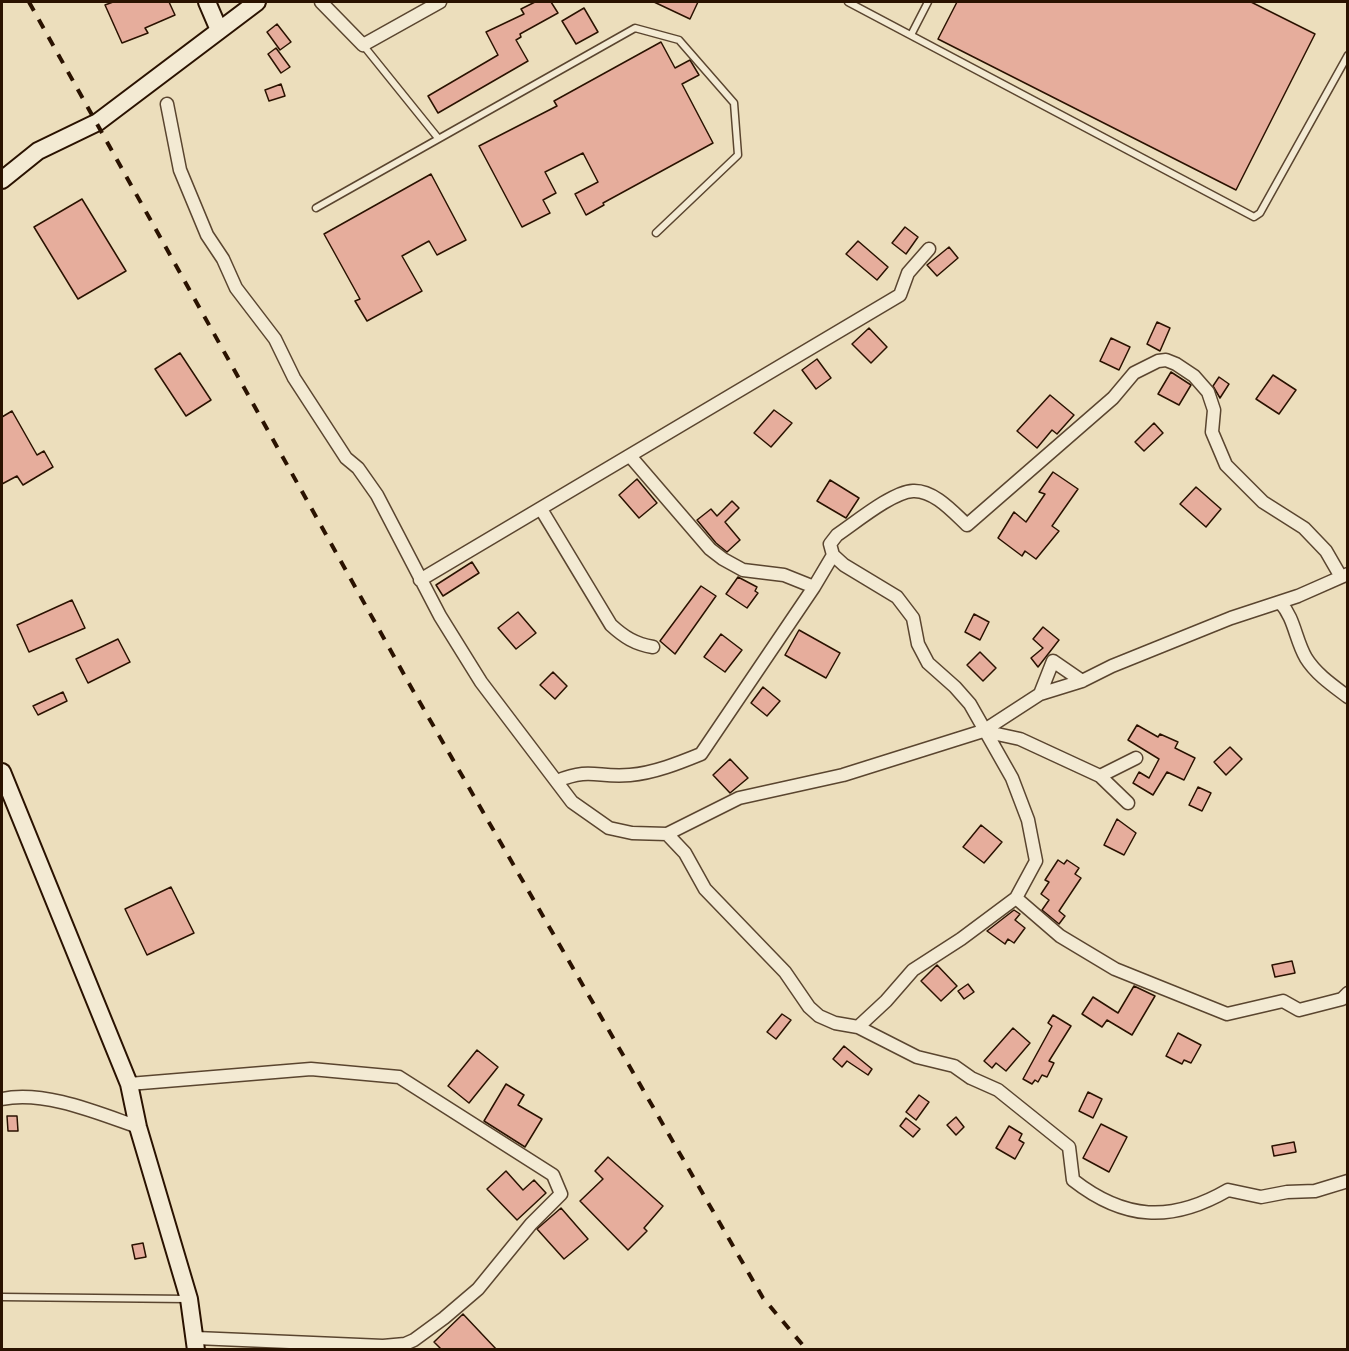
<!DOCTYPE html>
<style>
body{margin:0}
#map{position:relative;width:1349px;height:1351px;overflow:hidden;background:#ecdebc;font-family:"IM FELL Great Primer",serif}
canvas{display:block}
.frame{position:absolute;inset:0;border:3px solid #2a1200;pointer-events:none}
</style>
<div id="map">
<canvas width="1349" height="1351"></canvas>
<div class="frame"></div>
</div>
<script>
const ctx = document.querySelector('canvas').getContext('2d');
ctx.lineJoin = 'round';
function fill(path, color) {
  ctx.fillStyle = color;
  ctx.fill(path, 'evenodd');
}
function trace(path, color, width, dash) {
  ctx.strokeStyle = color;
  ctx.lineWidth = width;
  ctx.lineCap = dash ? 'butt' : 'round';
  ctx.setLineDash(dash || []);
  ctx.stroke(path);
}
const building = new Path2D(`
 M 113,2 L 169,2 L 175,15 L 145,28 L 148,33 L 122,43 L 105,5 Z
 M 535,2 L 551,2 L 558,13 L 520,34 L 521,37 L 516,40 L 528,61 L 438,113 L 428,96 L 498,55 L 486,32 L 524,14 L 521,9 Z
 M 654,2 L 698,2 L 690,19 Z
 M 957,2 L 1251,2 L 1315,34 L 1236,190 L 938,39 Z
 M 584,8 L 598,32 L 576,44 L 562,21 Z
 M 277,24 L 291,42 L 280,50 L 267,32 Z
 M 661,42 L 675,68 L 690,60 L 699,75 L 682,84 L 713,143 L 603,203 L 604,205 L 586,215 L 575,194 L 598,182 L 583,153 L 545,172 L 556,193 L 543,200 L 550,213 L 522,227 L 479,146 L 557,106 L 554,101 Z
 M 276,48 L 290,67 L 281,73 L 268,54 Z
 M 281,84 L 285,96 L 269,101 L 265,90 Z
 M 431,174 L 466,240 L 437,255 L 429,241 L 402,256 L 422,291 L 367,321 L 355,301 L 360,299 L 324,234 Z
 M 82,199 L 126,271 L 78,299 L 34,227 Z
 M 905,227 L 918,237 L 906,254 L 892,243 Z
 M 858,241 L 888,267 L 877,280 L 846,254 Z
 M 949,247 L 958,258 L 937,276 L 927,265 Z
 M 1157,322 L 1170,328 L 1160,351 L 1147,344 Z
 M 869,328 L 887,347 L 871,363 L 852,344 Z
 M 1111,338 L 1130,347 L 1119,370 L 1100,361 Z
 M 180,353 L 211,400 L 186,416 L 155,369 Z
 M 817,359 L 831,378 L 816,389 L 802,370 Z
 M 1171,372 L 1191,385 L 1179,405 L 1158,394 Z
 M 1273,375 L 1296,390 L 1279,414 L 1256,399 Z
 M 1219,377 L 1229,384 L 1220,398 L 1213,386 Z
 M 1050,395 L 1074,415 L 1057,434 L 1052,430 L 1037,448 L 1017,431 Z
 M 774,410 L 792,423 L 771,447 L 754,433 Z
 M 12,411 L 37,455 L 44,451 L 53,467 L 23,485 L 17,476 L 2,484 L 2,417 Z
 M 1154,423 L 1163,433 L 1144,451 L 1135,442 Z
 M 1053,472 L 1078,489 L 1052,526 L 1059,531 L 1036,559 L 1025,551 L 1022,556 L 998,538 L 1014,512 L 1026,522 L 1045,494 L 1039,492 Z
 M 637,479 L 657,503 L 639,518 L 619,495 Z
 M 830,480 L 859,498 L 846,518 L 817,501 Z
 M 1196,487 L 1221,509 L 1206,527 L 1180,504 Z
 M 732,501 L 739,508 L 725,522 L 740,540 L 727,552 L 716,543 L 697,520 L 711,509 L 717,516 Z
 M 472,562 L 479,573 L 443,596 L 436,585 Z
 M 738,577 L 757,587 L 755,591 L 758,593 L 747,608 L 726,594 Z
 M 701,586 L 716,596 L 675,654 L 660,641 Z
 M 72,600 L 85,628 L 29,652 L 17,625 Z
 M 518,612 L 536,633 L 516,649 L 498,628 Z
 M 974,614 L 989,622 L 980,640 L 965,632 Z
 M 1043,627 L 1059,640 L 1038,667 L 1031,658 L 1043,648 L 1033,639 Z
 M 799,630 L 840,653 L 826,678 L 785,655 Z
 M 721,634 L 742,650 L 725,672 L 704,657 Z
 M 118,639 L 130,662 L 88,683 L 76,659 Z
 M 980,652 L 996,668 L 983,681 L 967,665 Z
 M 553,672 L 567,686 L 555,699 L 540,685 Z
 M 763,687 L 780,701 L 767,716 L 751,703 Z
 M 63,692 L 67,701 L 38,715 L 33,706 Z
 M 1137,725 L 1158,737 L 1160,734 L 1178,742 L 1175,748 L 1195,758 L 1184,780 L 1167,772 L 1153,795 L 1133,783 L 1139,772 L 1149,778 L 1159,759 L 1128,740 Z
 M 1230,747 L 1242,759 L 1226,775 L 1214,762 Z
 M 730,759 L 748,778 L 730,793 L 713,775 Z
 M 1198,787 L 1211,793 L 1202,811 L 1189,805 Z
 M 1117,819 L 1136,833 L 1124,855 L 1104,845 Z
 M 981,825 L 1002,842 L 984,863 L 963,847 Z
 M 1058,860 L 1064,864 L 1067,860 L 1079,868 L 1075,874 L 1081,878 L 1059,911 L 1065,916 L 1059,924 L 1042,910 L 1049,900 L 1041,894 L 1049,882 L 1045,880 Z
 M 171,887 L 194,933 L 147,955 L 125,909 Z
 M 1014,910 L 1020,914 L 1015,920 L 1025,928 L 1014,943 L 1008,939 L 1005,944 L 987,931 Z
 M 1292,961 L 1295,973 L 1275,977 L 1272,965 Z
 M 937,965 L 957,986 L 941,1001 L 921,981 Z
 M 968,984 L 974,992 L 964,999 L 958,991 Z
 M 1134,986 L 1155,996 L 1132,1035 L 1107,1020 L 1102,1027 L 1082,1014 L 1093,997 L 1118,1013 Z
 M 782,1014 L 791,1020 L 776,1039 L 767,1032 Z
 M 1053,1015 L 1071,1026 L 1049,1061 L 1054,1063 L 1047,1077 L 1042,1075 L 1038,1082 L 1035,1080 L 1032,1084 L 1023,1079 L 1052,1026 L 1048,1023 Z
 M 1013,1028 L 1030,1043 L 1006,1071 L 996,1063 L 992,1068 L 984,1061 Z
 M 1178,1033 L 1201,1045 L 1191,1063 L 1184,1060 L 1182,1064 L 1166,1056 Z
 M 844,1046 L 872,1069 L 868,1075 L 847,1061 L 842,1067 L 833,1059 Z
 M 477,1050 L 498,1067 L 469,1103 L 448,1086 Z
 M 506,1084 L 524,1095 L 518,1105 L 542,1119 L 525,1147 L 484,1121 Z
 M 1088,1092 L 1102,1099 L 1093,1118 L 1079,1111 Z
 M 919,1095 L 929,1102 L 916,1120 L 906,1112 Z
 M 7,1116 L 17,1116 L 18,1131 L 8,1131 Z
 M 956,1117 L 964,1127 L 956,1135 L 947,1125 Z
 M 906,1118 L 920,1129 L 913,1137 L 900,1126 Z
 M 1101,1124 L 1127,1137 L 1109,1172 L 1083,1158 Z
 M 1009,1126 L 1022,1134 L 1019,1140 L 1024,1143 L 1015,1159 L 996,1148 Z
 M 1294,1142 L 1296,1152 L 1274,1156 L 1272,1146 Z
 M 608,1157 L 663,1206 L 644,1228 L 647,1231 L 628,1250 L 580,1201 L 603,1179 L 595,1171 Z
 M 506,1171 L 523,1190 L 534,1180 L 546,1193 L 517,1220 L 487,1189 Z
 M 561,1208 L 588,1239 L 564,1259 L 537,1229 Z
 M 143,1243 L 146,1257 L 135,1259 L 132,1245 Z
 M 463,1314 L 497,1350 L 442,1350 L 434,1342 Z`);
const lane = new Path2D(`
 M 848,2 L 1254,217 L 1260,213 L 1348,55
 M 911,35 L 928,2
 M 363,45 L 438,138
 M 316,208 L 635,28 L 679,40 L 734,103 L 738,155 L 656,233
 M 2,1297 L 188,1299`);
const street = new Path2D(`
 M 321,2 L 363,45 L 440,2
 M 167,104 L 180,170 L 207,235 L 223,259 L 236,288 L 275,339 L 294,378 L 346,458 L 358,468 L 377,495 L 440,616 L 481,682 L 572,802 L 609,828 L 632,833 L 667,834 L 739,798 L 843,775 L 983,731 L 1040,694 L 1082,681 L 1112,666 L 1231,618 L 1298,596 L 1348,574
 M 630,456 L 710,549 L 723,559 L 743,570 L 784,575 L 814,587 L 833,555
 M 541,509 L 611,625 C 624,637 635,644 653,647
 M 420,580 L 900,295 L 908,273 L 929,249
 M 1280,602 C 1295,619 1295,639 1306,658 C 1316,674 1332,685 1348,697
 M 1040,694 L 1053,661 L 1082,681
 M 983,731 L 1020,739 L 1100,776 L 1136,758
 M 1100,776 L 1128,803
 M 557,781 C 591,767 597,778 630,775 C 654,773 679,763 701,754 L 814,587
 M 667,834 L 685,853 L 705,889 L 785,972 L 809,1007 L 819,1016 L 835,1023 L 858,1027 L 917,1057 L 954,1066 L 971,1078 L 998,1090 L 1069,1147 L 1073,1180 C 1124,1220 1171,1223 1228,1190 L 1261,1197 L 1287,1192 L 1315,1191 L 1348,1181
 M 1016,898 L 1060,936 L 1115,969 L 1227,1014 L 1283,1001 L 1299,1010 L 1342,999 L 1348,993
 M 858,1027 L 886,1001 L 913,970 L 961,939 L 1016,898 L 1036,861 L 1028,820 L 1012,778 L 970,704 L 955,687 L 928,663 L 918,644 L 913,618 L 897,597 L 844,565 L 833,555 L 830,544 L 837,535 C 855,523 892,492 913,491 C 934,490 953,512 967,525 L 1113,398 L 1134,373 L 1158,361 L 1166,360 L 1176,364 L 1194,376 L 1208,392 L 1214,410 L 1212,432 L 1226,465 L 1263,502 L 1304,528 L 1326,551 L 1341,577
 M 129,1084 L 311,1069 L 399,1077 L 553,1175 L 561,1194 L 531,1224 L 478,1289 L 444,1318 L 414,1340 L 405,1344 L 383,1346 L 196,1338
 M 2,1099 C 44,1090 98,1113 138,1127`);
const secondary = new Path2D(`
 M 207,2 L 219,30
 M 2,180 L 38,151 L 98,122 L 257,2
 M 2,772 L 129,1084 L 138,1127 L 189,1299 L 196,1350`);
const rail = new Path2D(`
 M 29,2 L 411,687 L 763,1298 L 807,1350`);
fill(building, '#e6ad9c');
trace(building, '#2a1200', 1.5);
trace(lane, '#5a452f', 9);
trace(street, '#5a452f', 15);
trace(secondary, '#2a1200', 20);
trace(lane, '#f3ead3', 6);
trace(street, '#f3ead3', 12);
trace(secondary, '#f3ead3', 16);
trace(rail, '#2a1200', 4, [10, 10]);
</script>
